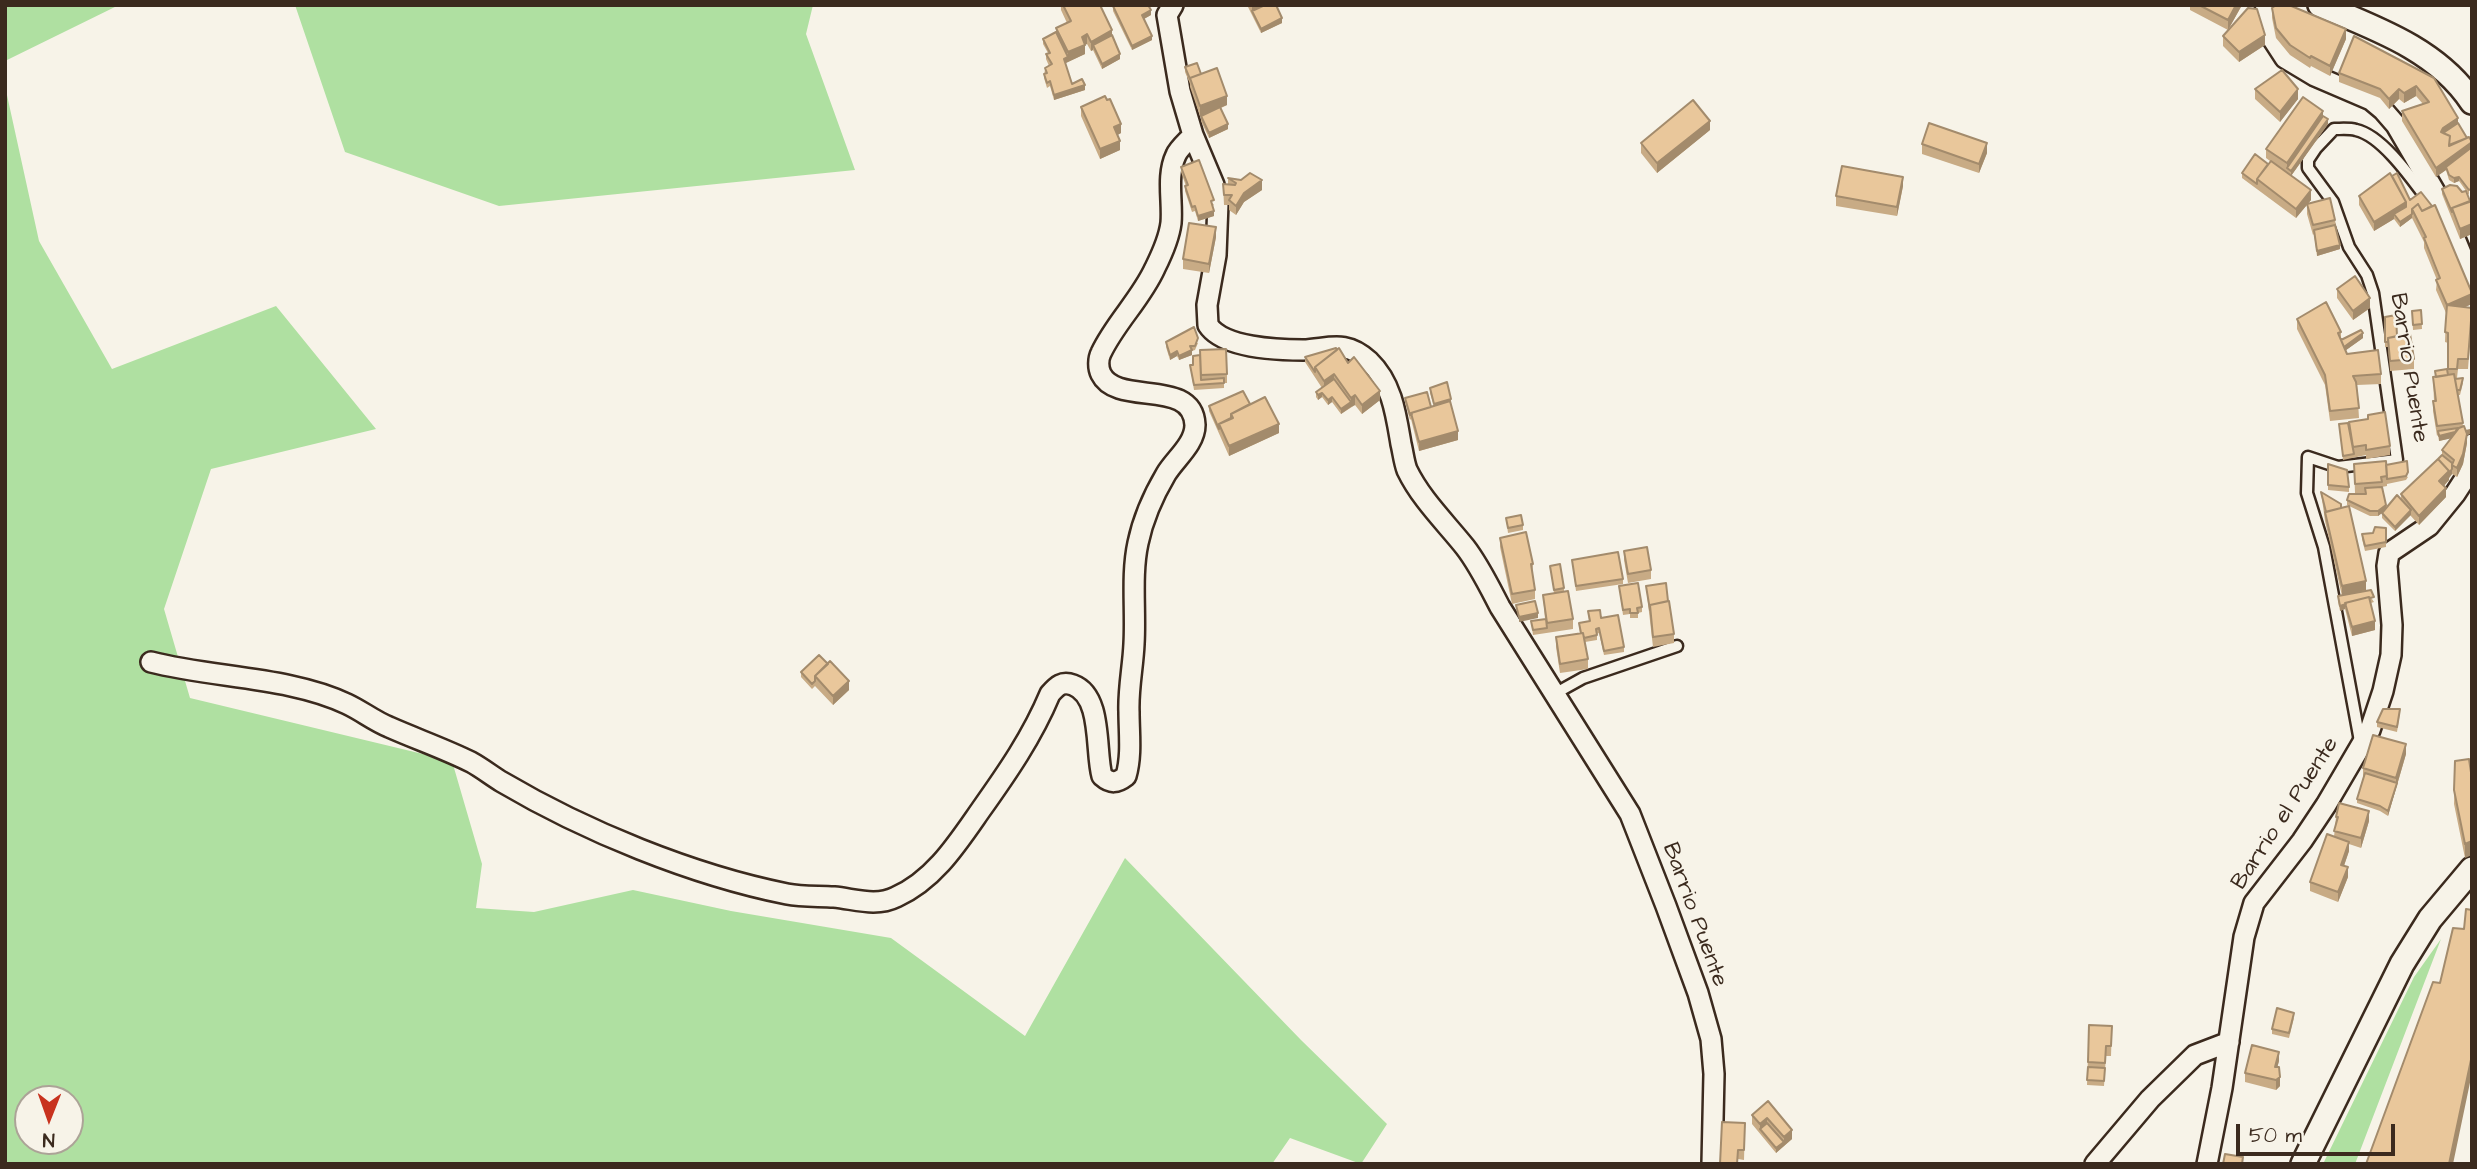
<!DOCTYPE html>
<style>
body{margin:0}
#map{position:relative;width:2477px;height:1169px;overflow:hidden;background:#f7f3e8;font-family:"Architects Daughter",sans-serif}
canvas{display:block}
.frame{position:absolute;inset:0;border:7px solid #3b2a1e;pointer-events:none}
.north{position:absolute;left:14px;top:1085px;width:70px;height:70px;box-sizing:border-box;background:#f7f3e8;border:2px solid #aca397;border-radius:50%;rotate:181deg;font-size:19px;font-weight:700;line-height:28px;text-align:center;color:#3b2a1e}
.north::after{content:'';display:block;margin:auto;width:24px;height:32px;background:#c8321e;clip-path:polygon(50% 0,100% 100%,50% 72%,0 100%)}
.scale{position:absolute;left:2236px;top:1124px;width:159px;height:32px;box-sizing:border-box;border:4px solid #3b2a1e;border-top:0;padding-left:9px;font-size:21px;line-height:24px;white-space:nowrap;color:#3b2a1e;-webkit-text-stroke:5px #f7f3e8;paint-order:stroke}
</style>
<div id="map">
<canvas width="2477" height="1169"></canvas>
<div class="frame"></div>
<div class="north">N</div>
<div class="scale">50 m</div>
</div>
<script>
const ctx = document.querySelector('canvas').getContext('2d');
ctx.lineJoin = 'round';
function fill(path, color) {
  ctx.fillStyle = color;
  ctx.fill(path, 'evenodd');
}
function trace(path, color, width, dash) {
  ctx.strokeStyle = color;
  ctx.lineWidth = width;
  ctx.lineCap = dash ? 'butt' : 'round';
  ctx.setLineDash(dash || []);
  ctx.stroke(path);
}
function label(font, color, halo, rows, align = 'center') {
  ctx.font = font + ' "Architects Daughter",sans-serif';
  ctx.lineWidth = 5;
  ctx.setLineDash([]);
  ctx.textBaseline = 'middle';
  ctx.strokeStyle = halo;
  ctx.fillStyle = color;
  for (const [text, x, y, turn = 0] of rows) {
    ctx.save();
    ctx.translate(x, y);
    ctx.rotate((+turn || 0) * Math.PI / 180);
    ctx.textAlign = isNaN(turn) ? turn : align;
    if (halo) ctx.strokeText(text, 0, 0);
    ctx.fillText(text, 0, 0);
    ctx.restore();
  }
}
const green = new Path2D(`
 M 5,5 L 119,5 L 5,61 Z
 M 295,5 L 813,5 L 806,34 L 855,170 L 499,206 L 345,152 Z
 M 5,86 L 39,241 L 112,369 L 276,306 L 376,429 L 211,469 L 164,609 L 190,698 L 452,761 L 482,864 L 476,908 L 534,912 L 633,890 L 731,911 L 891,938 L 1025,1036 L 1125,858 L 1301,1040 L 1387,1124 L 1361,1164 L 1290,1138 L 1272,1164 L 5,1164 ZM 28,1099 L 70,1099 L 70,1141 L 28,1141 Z
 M 2441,939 L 2355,1164 L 2323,1164 L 2414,977 Z`);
const service = new Path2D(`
 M 1556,693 L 1583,678 L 1677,646
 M 2360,741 L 2324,547 L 2307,493 L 2308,457 L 2338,467 L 2397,460 L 2373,293 L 2367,275 L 2349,247 L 2333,202 L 2308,168 L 2308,160 L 2316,148 L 2334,129 C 2341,129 2349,128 2356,130 C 2384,136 2416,185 2433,207`);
const minor = new Path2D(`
 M 1173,5 L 1167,15 L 1180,91 L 1193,135 L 1214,185 L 1218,203 L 1216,255 L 1207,305 L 1208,325 C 1223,348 1278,350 1303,350 C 1329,349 1345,339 1369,361 C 1392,383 1396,414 1401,444 C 1403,452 1404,462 1407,470 C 1421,499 1445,522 1465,547 C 1479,565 1489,586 1500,607 L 1630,814 L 1666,906 L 1698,993 L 1711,1039 L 1714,1074 L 1712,1164
 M 2266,5 L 2265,14 L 2270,35 L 2285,58 L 2315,76 L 2371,100 L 2383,110 L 2396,125 L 2438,197 L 2472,280
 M 151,662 C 213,678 291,677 347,704 C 362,711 374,721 389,727 C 416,739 445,749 471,762 C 482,768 492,776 502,782 C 585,831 692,875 787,894 C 802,897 818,896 834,897 C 855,899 876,907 896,897 C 934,880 957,844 980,811 C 1007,773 1032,737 1050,694 C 1057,686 1062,681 1073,685 C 1103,696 1095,752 1102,776 C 1111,784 1117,783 1126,776 C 1132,755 1129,733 1129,712 C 1128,689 1133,667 1134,644 C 1136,611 1131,575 1138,543 C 1143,519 1153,496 1166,474 C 1175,459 1195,444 1195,425 C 1193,377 1117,407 1101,374 C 1098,368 1098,359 1101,353 C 1115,323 1141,299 1155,268 C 1162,254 1169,239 1171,223 C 1173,201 1166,176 1176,155 C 1179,148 1188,141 1193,135
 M 2095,1164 L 2150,1099 L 2195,1055 L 2229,1042
 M 2207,1164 L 2222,1088 L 2244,937 L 2254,903 L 2302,841 L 2326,805 L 2370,730 L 2383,691 L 2391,655 L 2392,625 L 2387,566 L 2389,553 L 2429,526 L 2455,494 L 2466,477 L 2472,444`);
const tertiary = new Path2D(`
 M 2320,5 C 2375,28 2438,50 2472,102
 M 2303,1164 L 2402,964 L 2430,919 L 2472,869`);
const wall = new Path2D(`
 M 1061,5 L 1100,5 L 1120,59 L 1102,69 L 1093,50 L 1091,51 L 1087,44 L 1085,45 L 1085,54 L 1065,63 L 1072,84 L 1085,90 L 1054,100 L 1050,86 L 1047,88 L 1044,78 L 1045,68 L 1049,66 L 1046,59 L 1046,54 L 1048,53 L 1043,44 L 1043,39 L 1056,32 L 1056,28 L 1067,23 L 1061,10 Z
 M 1247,5 L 1276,5 L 1282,23 L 1261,33 Z
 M 2190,5 L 2242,5 L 2228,30 L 2190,10 Z
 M 1113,6 L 1151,15 L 1144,19 L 1152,40 L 1132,50 L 1113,11 Z
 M 2272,8 L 2346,39 L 2330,76 L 2311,66 L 2310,68 L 2290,55 L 2276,38 L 2272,18 Z
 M 2223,36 L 2265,45 L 2239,62 L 2223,46 Z
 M 2354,36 L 2458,123 L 2467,138 L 2469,137 L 2469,195 L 2459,181 L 2454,183 L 2449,180 L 2446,170 L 2436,177 L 2402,121 L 2402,111 L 2423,104 L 2416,96 L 2404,103 L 2399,99 L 2389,109 L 2380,98 L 2339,82 L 2339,73 Z
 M 1185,67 L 1201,74 L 1227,105 L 1221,108 L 1228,129 L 1209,138 L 1201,121 L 1201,116 L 1210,112 L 1200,116 L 1190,87 L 1190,84 L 1185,72 Z
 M 2255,89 L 2298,99 L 2280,122 L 2255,99 Z
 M 1081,107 L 1121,133 L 1117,135 L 1120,150 L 1100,159 L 1081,116 Z
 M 2323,116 L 2328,124 L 2291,176 L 2311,200 L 2296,218 L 2242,178 L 2242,173 L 2268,164 L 2270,161 L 2266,158 L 2266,149 Z
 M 1710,130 L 1657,173 L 1641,153 L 1641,143 Z
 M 1922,144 L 1987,153 L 1979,173 L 1922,154 Z
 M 1181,167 L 1214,205 L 1212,206 L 1214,216 L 1198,221 L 1195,211 L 1192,212 L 1185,191 L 1185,186 L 1186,186 L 1181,172 Z
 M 1228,178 L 1262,190 L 1244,202 L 1236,215 L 1229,210 L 1229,205 L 1224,205 L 1223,184 L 1228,185 Z
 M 1903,186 L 1897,216 L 1836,206 L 1836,196 Z
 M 2442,189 L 2470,201 L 2472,201 L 2472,234 L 2460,239 L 2442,194 Z
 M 2359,196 L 2410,200 L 2472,304 L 2464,307 L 2472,318 L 2468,369 L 2458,369 L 2457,378 L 2463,383 L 2460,395 L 2458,395 L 2463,426 L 2470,434 L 2467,435 L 2467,443 L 2463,464 L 2457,477 L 2452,474 L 2449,478 L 2449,480 L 2444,486 L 2446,497 L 2419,525 L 2410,515 L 2395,531 L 2382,518 L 2382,513 L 2378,516 L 2370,516 L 2347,505 L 2347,500 L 2366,493 L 2355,493 L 2354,464 L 2386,465 L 2408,477 L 2406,480 L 2387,484 L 2387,486 L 2382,487 L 2386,508 L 2401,500 L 2401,494 L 2442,455 L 2442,450 L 2451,438 L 2439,441 L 2438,435 L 2437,436 L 2433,411 L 2433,401 L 2434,401 L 2433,377 L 2435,377 L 2435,371 L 2447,369 L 2448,343 L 2445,342 L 2446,313 L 2436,290 L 2437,280 L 2424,248 L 2424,242 L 2412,218 L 2400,227 L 2394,219 L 2374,231 L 2359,205 Z
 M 2307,204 L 2335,220 L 2340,249 L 2317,256 L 2314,234 L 2313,235 L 2307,214 Z
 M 1216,237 L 1209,273 L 1183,269 L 1183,259 Z
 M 2337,289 L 2370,308 L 2353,320 L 2337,298 Z
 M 2421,310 L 2422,329 L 2413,330 L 2412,311 Z
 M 2385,317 L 2414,359 L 2414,369 L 2390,371 L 2388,347 L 2385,347 Z
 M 2297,319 L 2341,332 L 2341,340 L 2363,338 L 2346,350 L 2347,354 L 2381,374 L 2381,384 L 2357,385 L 2359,418 L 2330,421 L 2325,385 L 2297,329 Z
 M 1166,342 L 1198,343 L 1195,350 L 1192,351 L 1192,355 L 1179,360 L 1177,356 L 1170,360 L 1166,347 Z
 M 1305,357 L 1348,363 L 1380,400 L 1362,414 L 1355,405 L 1341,414 L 1332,402 L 1328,405 L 1322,397 L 1318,400 L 1316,397 L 1316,392 L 1322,388 L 1305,362 Z
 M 1190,365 L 1227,374 L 1227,383 L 1224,383 L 1224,388 L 1194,390 Z
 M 1430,388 L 1451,404 L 1458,440 L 1419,451 L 1411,419 L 1410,420 L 1405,402 L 1405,398 L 1431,407 L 1434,406 L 1430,393 Z
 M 1250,404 L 1279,433 L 1229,456 L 1209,411 L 1209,406 Z
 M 2339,424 L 2390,446 L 2390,455 L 2366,459 L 2366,455 L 2343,460 Z
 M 2328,464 L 2349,487 L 2349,492 L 2328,490 Z
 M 2321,492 L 2341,508 L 2366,590 L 2374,602 L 2371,603 L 2375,630 L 2352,636 L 2345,609 L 2340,611 L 2338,601 L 2338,596 L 2342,596 L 2325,521 Z
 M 1506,518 L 1523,525 L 1523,530 L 1508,533 Z
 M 2386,528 L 2386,547 L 2365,551 L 2362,539 L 2362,534 L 2373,533 Z
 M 1500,538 L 1533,564 L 1532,574 L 1535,590 L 1535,599 L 1512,604 L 1500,547 Z
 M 1624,551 L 1651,570 L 1651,579 L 1628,583 L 1624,560 Z
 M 1572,560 L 1623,579 L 1623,584 L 1576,591 Z
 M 1550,566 L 1564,588 L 1564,591 L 1573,619 L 1573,629 L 1533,635 L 1531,621 L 1545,619 L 1543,595 L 1554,593 Z
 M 1619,586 L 1642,607 L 1642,612 L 1638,613 L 1638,618 L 1630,618 L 1630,614 L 1623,615 Z
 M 1646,586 L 1674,634 L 1674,643 L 1653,647 Z
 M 1588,611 L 1601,618 L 1624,647 L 1624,652 L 1604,655 L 1599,633 L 1597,634 L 1597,640 L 1585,642 L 1588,659 L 1588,669 L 1560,673 L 1556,647 L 1556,637 L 1580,634 L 1579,623 L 1589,621 Z
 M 828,664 L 849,690 L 833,705 L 815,686 L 812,689 L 801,677 L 801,672 Z
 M 2400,713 L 2397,732 L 2377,727 L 2377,722 Z
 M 2406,754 L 2388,816 L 2380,811 L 2357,803 L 2357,799 L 2363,778 L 2363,768 Z
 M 2469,759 L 2465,858 L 2454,804 L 2455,761 Z
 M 2336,817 L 2369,821 L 2361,848 L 2349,844 L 2349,851 L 2344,866 L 2348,877 L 2338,902 L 2310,891 L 2310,882 L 2334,837 Z
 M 2294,1018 L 2289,1038 L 2272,1034 L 2272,1029 Z
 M 2089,1025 L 2112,1026 L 2111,1056 L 2106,1056 L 2104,1086 L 2087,1085 Z
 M 2279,1061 L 2277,1067 L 2280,1086 L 2276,1090 L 2245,1082 L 2245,1073 Z
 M 1768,1101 L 1792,1139 L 1776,1153 L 1752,1124 L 1752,1115 Z
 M 1745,1123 L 1744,1160 L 1738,1159 L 1720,1164 Z`);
const shadedWall = new Path2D(`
 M 1255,5 L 1274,5 L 1252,11 L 1252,16 L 1252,7 Z
 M 2236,5 L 2242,5 L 2228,30 L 2228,20 Z
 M 1151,10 L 1151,15 L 1142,20 L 1142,15 Z
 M 1282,18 L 1282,23 L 1261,33 L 1261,29 Z
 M 2346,29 L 2346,39 L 2330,76 L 2330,66 Z
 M 1112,30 L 1112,40 L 1093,45 L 1093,50 L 1091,51 L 1091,42 Z
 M 1087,34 L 1087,44 L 1084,45 L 1085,45 L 1085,54 L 1064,64 L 1064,59 L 1068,57 L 1068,52 L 1082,37 Z
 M 2265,35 L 2265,45 L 2239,62 L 2239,52 Z
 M 1152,36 L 1152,40 L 1132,50 L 1132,46 Z
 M 1120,54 L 1120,59 L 1102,69 L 1102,64 Z
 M 1085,85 L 1085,90 L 1054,100 L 1054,95 Z
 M 2416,86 L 2416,96 L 2404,103 L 2404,93 Z
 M 2298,89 L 2298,99 L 2280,122 L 2280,112 Z
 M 2399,89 L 2399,99 L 2389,109 L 2389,99 Z
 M 1227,96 L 1227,105 L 1200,116 L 1200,106 Z
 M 2323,111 L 2323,121 L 2287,168 L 2287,163 Z
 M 2458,118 L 2458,128 L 2443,138 L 2441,132 L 2443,128 Z
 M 2328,119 L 2328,124 L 2291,176 L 2291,171 Z
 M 1710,121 L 1710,130 L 1657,173 L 1657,163 Z
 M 1121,124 L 1121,133 L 1114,137 L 1114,127 Z
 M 1228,124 L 1228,129 L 1209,138 L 1209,133 Z
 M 1120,141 L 1120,150 L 1100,159 L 1100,149 Z
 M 2472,142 L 2472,152 L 2446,167 L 2446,170 L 2436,177 L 2436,168 Z
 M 1987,143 L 1987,153 L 1979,173 L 1979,164 Z
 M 1903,177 L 1903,186 L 1897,216 L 1897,207 Z
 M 2459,177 L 2459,181 L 2454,183 L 2454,178 Z
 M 1262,180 L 1262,190 L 1244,202 L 1236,215 L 1236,206 L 1244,193 Z
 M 2311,190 L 2311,200 L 2296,218 L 2296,209 Z
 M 2406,202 L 2406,212 L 2394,214 L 2394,219 L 2374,231 L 2374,222 Z
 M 1214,211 L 1214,216 L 1198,221 L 1198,216 Z
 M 2412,214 L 2412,218 L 2400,227 L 2400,222 Z
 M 2472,224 L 2472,234 L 2460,239 L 2460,229 Z
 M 1216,227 L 1216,237 L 1209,273 L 1209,264 Z
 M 2340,245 L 2340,249 L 2317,256 L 2317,251 Z
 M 2472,294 L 2472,304 L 2447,315 L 2447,305 Z
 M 2370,298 L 2370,308 L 2353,320 L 2353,311 Z
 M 2363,333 L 2363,338 L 2342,353 L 2342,348 Z
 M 1192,350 L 1192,355 L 1179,360 L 1179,356 Z
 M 1177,351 L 1177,356 L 1170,360 L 1170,355 Z
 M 1334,374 L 1334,383 L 1324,391 L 1324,381 Z
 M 1380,391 L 1380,400 L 1362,414 L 1362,405 Z
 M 1322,393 L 1322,397 L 1318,400 L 1318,395 Z
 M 1355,395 L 1355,405 L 1351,407 L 1351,398 Z
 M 1332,397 L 1332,402 L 1328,405 L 1328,400 Z
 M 1451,399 L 1451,404 L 1434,409 L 1434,404 Z
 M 1351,402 L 1351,407 L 1341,414 L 1341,409 Z
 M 1279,424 L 1279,433 L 1229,456 L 1229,446 Z
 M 2470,429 L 2470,434 L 2467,435 L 2467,443 L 2463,464 L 2457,477 L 2457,468 L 2466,435 L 2439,441 L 2439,436 Z
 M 1458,431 L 1458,440 L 1419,451 L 1419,442 Z
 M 2452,469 L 2452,474 L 2449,478 L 2449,480 L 2439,491 L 2439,481 Z
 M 2446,488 L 2446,497 L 2419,525 L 2419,516 Z
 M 2386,505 L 2386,510 L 2378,516 L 2378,511 Z
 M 2411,510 L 2411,515 L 2395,531 L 2395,527 Z
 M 2366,581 L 2366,590 L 2342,596 L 2342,586 Z
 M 2345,604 L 2345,609 L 2340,611 L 2340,606 Z
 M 1538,613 L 1538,618 L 1519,622 L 1519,617 Z
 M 2375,621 L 2375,630 L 2352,636 L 2352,627 Z
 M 849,681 L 849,690 L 833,705 L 833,696 Z
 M 2406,744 L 2406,754 L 2388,816 L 2388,811 L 2396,786 L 2396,778 Z
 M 2369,811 L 2369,821 L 2361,848 L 2361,838 Z
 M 2472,841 L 2472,855 L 2465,858 L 2465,844 Z
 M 2349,842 L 2349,851 L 2341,874 L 2341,865 Z
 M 2348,867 L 2348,877 L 2338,902 L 2338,892 Z
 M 2279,1052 L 2279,1061 L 2275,1076 L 2275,1067 Z
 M 2472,1055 L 2472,1073 L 2453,1164 L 2449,1164 Z
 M 2280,1077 L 2280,1086 L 2276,1090 L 2276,1080 Z
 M 1767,1118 L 1767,1128 L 1760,1129 L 1760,1124 Z
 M 1792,1130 L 1792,1139 L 1776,1153 L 1776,1148 L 1784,1142 L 1784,1137 Z`);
const building = new Path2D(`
 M 1063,5 L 1100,5 L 1112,30 L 1091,42 L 1087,34 L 1082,37 L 1085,45 L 1068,52 L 1056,28 L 1071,21 Z
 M 1114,5 L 1148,5 L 1151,10 L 1142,15 L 1152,36 L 1132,46 L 1113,6 Z
 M 1265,5 L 1276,5 L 1282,18 L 1261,29 L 1252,11 Z
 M 2199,5 L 2236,5 L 2228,20 Z
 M 2276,5 L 2289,5 L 2346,29 L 2330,66 L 2311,56 L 2310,58 L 2290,45 L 2276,28 L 2272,8 Z
 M 2248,8 L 2257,9 L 2265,35 L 2239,52 L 2223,36 Z
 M 1056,32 L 1068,57 L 1064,59 L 1072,84 L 1082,79 L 1085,85 L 1054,95 L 1050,81 L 1047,83 L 1044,74 L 1047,73 L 1045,68 L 1052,64 L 1046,54 L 1050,53 L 1043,39 Z
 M 1112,35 L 1120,54 L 1102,64 L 1093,45 Z
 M 2354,36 L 2434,78 L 2458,118 L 2443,128 L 2441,132 L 2450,136 L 2449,146 L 2469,137 L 2472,142 L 2436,168 L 2402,111 L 2429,102 L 2416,86 L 2404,93 L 2399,89 L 2389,99 L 2380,89 L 2339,73 Z
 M 1197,63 L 1201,74 L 1190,78 L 1190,79 L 1185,67 Z
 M 1217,68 L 1227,96 L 1200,106 L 1190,78 Z
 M 2282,70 L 2298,89 L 2280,112 L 2255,89 Z
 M 1105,96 L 1107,100 L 1110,99 L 1121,124 L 1114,127 L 1120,141 L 1100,149 L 1081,107 Z
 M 2303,97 L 2323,111 L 2287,163 L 2266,149 Z
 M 1693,100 L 1710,121 L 1657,163 L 1641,143 Z
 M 1220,107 L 1228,124 L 1209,133 L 1201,116 Z
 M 2323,116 L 2328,119 L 2291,171 L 2287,168 Z
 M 1929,123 L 1987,143 L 1979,164 L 1922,144 Z
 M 2458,123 L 2467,138 L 2449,145 L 2450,136 L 2443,133 Z
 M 2472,147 L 2472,188 L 2469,190 L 2459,177 L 2454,178 L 2449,175 L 2446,167 Z
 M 2255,154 L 2268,164 L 2257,179 L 2257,184 L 2242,173 Z
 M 1199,160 L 1214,200 L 1211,201 L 1214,211 L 1198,216 L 1195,206 L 1192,207 L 1185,186 L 1188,185 L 1181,167 Z
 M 2271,161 L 2311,190 L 2296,209 L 2257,179 Z
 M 1842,166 L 1903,177 L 1897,207 L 1836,196 Z
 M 1250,173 L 1262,180 L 1244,193 L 1236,206 L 1229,200 L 1232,195 L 1224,195 L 1223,184 L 1235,185 L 1236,183 L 1228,178 L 1241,180 Z
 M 2390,173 L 2406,202 L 2374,222 L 2359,196 Z
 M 2397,173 L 2410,200 L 2421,192 L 2432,206 L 2422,211 L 2418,204 L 2412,209 L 2412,214 L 2400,222 L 2394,214 L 2406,207 L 2406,202 L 2392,176 Z
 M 2450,185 L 2457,186 L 2462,192 L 2466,191 L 2470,201 L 2452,208 L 2452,212 L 2442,189 Z
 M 2330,198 L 2335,220 L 2313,225 L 2307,204 Z
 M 2472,201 L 2472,224 L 2460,229 L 2452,208 Z
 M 2418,204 L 2422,211 L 2435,205 L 2472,293 L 2472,294 L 2447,305 L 2472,308 L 2468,359 L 2458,359 L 2457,369 L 2448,369 L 2448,333 L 2445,332 L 2447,305 L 2436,280 L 2440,278 L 2424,238 L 2426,237 L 2412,209 Z
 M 1189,223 L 1216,227 L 1209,264 L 1183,259 Z
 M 2335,225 L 2340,245 L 2317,251 L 2314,230 Z
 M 2355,276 L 2370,298 L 2353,311 L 2337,289 Z
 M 2326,302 L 2341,332 L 2338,333 L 2347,354 L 2378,350 L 2381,374 L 2353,376 L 2356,382 L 2359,408 L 2330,411 L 2325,375 L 2297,319 Z
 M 2421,310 L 2422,324 L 2413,325 L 2412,311 Z
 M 2396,315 L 2397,336 L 2388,338 L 2388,342 L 2385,342 L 2385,317 Z
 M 1194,327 L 1198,338 L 1195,346 L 1190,346 L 1192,350 L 1179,356 L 1177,351 L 1170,355 L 1166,342 Z
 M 2361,330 L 2363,333 L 2344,347 L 2341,340 Z
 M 2410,334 L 2414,359 L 2390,361 L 2388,338 Z
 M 1336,348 L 1337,350 L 1315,367 L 1315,372 L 1305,357 Z
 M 1339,348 L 1348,363 L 1354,357 L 1380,391 L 1362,405 L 1355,395 L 1351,398 L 1334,374 L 1324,381 L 1315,367 Z
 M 1226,349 L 1227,374 L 1201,375 L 1200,350 Z
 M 1200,355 L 1201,380 L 1224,378 L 1224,383 L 1194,385 L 1190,365 L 1193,365 L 1193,356 Z
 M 2447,369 L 2448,375 L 2436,377 L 2435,371 Z
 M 2454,374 L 2463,423 L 2437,426 L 2433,401 L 2436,401 L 2433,377 Z
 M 2463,378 L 2460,390 L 2457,390 L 2455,379 Z
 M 1334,379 L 1351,402 L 1341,409 L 1332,397 L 1328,400 L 1322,393 L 1318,395 L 1316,392 Z
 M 1447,382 L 1451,399 L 1434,404 L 1430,388 Z
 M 1243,391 L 1250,404 L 1231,414 L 1231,418 L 1219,424 L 1219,429 L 1209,406 Z
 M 1427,392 L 1431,407 L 1411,413 L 1412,414 L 1410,415 L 1405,398 Z
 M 1265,397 L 1279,424 L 1229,446 L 1219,424 L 1233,418 L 1231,414 Z
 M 1450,401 L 1458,431 L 1419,442 L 1411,413 Z
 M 2385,412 L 2390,446 L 2366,450 L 2366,445 L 2353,447 L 2349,422 L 2368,419 L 2368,415 Z
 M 2348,423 L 2354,454 L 2343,456 L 2339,424 Z
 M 2464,426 L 2467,434 L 2463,454 L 2457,468 L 2452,465 L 2454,460 L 2442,450 L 2459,428 Z
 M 2458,428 L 2455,432 L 2439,436 L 2438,431 Z
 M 2442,455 L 2452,463 L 2452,469 L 2449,473 L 2449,471 L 2438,459 Z
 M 2438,459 L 2449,471 L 2439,481 L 2446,488 L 2419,516 L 2401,494 Z
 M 2386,461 L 2387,476 L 2381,477 L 2382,482 L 2355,484 L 2354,464 Z
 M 2407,461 L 2408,472 L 2406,476 L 2387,479 L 2386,465 Z
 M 2328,464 L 2347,470 L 2349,487 L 2328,485 Z
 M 2382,487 L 2386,505 L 2378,511 L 2370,511 L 2347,500 L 2349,494 L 2366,494 L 2365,488 Z
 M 2321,492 L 2341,504 L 2341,508 L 2326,512 Z
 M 2397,495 L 2411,510 L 2395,527 L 2382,513 Z
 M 2349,506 L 2366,581 L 2342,586 L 2325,512 Z
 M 1521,515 L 1523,525 L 1508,528 L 1506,518 Z
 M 2375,527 L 2386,528 L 2386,542 L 2365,546 L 2362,534 L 2373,533 Z
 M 1526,532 L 1533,564 L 1531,564 L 1535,590 L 1512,594 L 1500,538 Z
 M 1647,547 L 1651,570 L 1628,574 L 1624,551 Z
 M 1618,552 L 1623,579 L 1576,586 L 1572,560 Z
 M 1560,564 L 1564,588 L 1554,590 L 1550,566 Z
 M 1638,583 L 1642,607 L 1637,608 L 1638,613 L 1630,613 L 1630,609 L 1623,610 L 1619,586 Z
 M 1666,583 L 1668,601 L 1650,605 L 1650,610 L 1646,586 Z
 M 2371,590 L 2374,597 L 2370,598 L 2369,597 L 2345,603 L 2346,604 L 2340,606 L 2338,596 Z
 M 1568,591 L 1573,619 L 1547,623 L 1543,595 Z
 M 2369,597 L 2375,621 L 2352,627 L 2345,603 Z
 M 1535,601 L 1538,613 L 1519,617 L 1516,605 Z
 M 1669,601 L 1674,634 L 1653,637 L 1650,605 Z
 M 1600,610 L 1601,618 L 1618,615 L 1624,647 L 1604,651 L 1599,628 L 1596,629 L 1597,635 L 1584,638 L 1583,633 L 1581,633 L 1579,623 L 1590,621 L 1588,611 Z
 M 1546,619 L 1547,628 L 1533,630 L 1531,621 Z
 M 1583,633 L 1588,659 L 1560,664 L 1556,637 Z
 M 819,655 L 828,664 L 815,676 L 815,681 L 812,684 L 801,672 Z
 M 830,661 L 849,681 L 833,696 L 815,676 Z
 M 2383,709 L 2400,709 L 2397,727 L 2377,722 Z
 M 2373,735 L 2406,744 L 2396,778 L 2363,768 Z
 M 2469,759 L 2472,779 L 2472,841 L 2465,844 L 2454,790 L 2455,761 Z
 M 2365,773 L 2397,783 L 2388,811 L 2380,806 L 2357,799 Z
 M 2339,803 L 2369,811 L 2361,838 L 2334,831 L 2338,817 L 2336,817 Z
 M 2327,834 L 2349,842 L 2341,865 L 2348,867 L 2338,892 L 2310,882 Z
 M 2466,909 L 2472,910 L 2472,1055 L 2449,1164 L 2366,1164 L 2433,982 L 2440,983 L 2453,928 L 2464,929 Z
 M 2277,1008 L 2294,1013 L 2289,1033 L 2272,1029 Z
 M 2089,1025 L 2112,1026 L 2111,1046 L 2106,1046 L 2105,1063 L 2088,1062 Z
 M 2252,1045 L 2279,1052 L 2275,1067 L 2279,1067 L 2280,1077 L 2276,1080 L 2245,1073 Z
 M 2088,1067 L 2105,1068 L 2104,1081 L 2087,1080 Z
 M 1768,1101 L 1792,1130 L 1784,1137 L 1767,1118 L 1760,1124 L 1752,1115 Z
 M 1722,1122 L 1745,1123 L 1744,1150 L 1738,1150 L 1737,1164 L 1720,1164 Z
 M 1767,1123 L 1784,1142 L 1776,1148 L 1760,1129 Z
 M 2225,1154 L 2243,1157 L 2242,1164 L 2223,1164 Z`);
const streetNames = [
 ["Barrio Puente",2408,368,81],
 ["Barrio el Puente",2286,814,-57],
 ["Barrio Puente",1694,915,70]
];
fill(green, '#afe0a1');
trace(service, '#3b2a1e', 15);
trace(minor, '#3b2a1e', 24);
trace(tertiary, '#3b2a1e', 28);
trace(service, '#f7f3e8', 10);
trace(minor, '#f7f3e8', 19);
trace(tertiary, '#f7f3e8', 23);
fill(wall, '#c8ab85');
fill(shadedWall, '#a38b6c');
fill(building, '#e9c79b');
trace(building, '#a38b6c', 2);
label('23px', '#3b2a1e', '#f7f3e8', streetNames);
</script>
